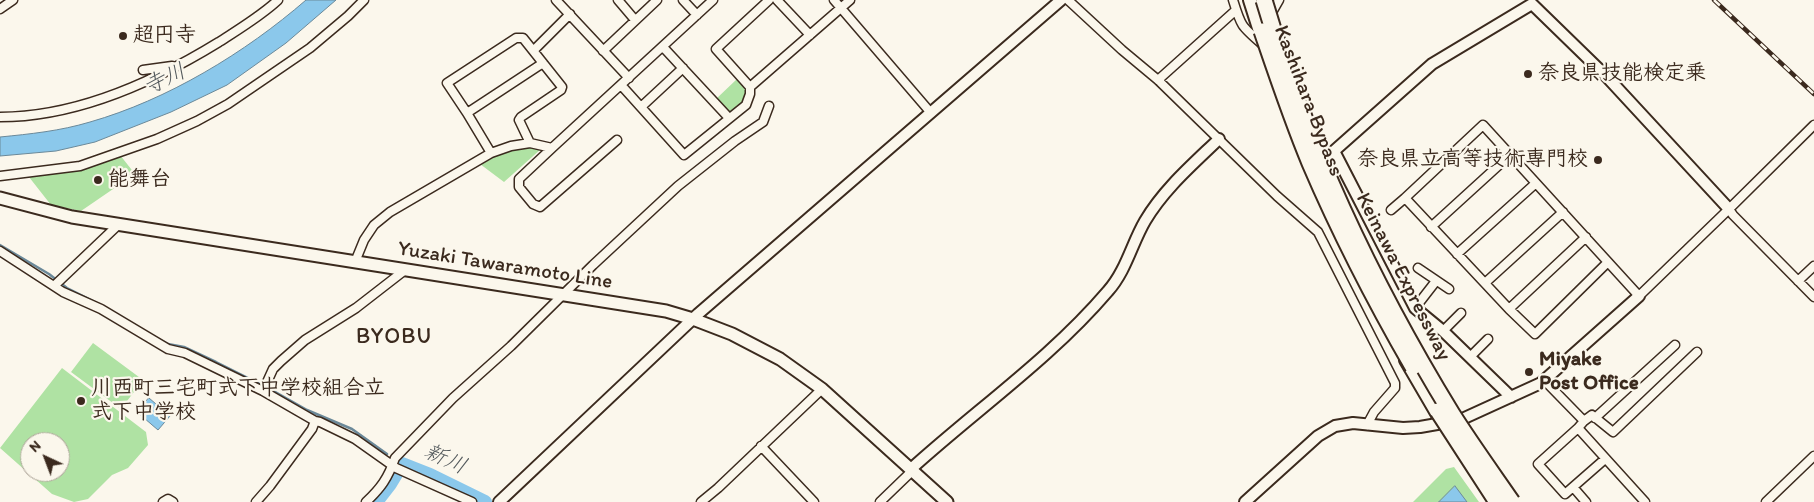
<!DOCTYPE html>
<meta charset="utf-8">
<style>
body{margin:0}
#map{position:relative;width:1814px;height:502px;overflow:hidden;background:#fbf7ec;font-family:Itim,sans-serif}
canvas{display:block}
.north{position:absolute;left:20px;top:432px;width:50px;height:50px;box-sizing:border-box;background:#fbf7ec;border:1px solid #aea59a;border-radius:50%;rotate:317deg;font-size:14px;font-weight:700;line-height:20px;text-align:center;color:#3b2a1e}
.north::after{content:'';display:block;margin:auto;width:18px;height:22px;background:#3b2a1e;clip-path:polygon(50% 0,100% 100%,50% 72%,0 100%)}
</style>
<div id="map">
<canvas width="1814" height="502"></canvas>
<div class="north">N</div>
</div>
<script>
const ctx = document.querySelector('canvas').getContext('2d');
ctx.lineJoin = 'round';
function fill(path, color) {
  ctx.fillStyle = color;
  ctx.fill(path, 'evenodd');
}
function trace(path, color, width, dash) {
  ctx.strokeStyle = color;
  ctx.lineWidth = width;
  ctx.lineCap = dash ? 'butt' : 'round';
  ctx.setLineDash(dash || []);
  ctx.stroke(path);
}
function label(font, color, halo, rows, align = 'center') {
  ctx.font = font + ' Itim,"Klee One",sans-serif';
  ctx.lineWidth = 4.5;
  ctx.setLineDash([]);
  ctx.textBaseline = 'middle';
  ctx.strokeStyle = halo;
  ctx.fillStyle = color;
  for (const [text, x, y, turn = 0] of rows) {
    ctx.save();
    ctx.translate(x, y);
    ctx.rotate((+turn || 0) * Math.PI / 180);
    ctx.textAlign = isNaN(turn) ? turn : align;
    if (halo) ctx.strokeText(text, 0, 0);
    ctx.fillText(text, 0, 0);
    ctx.restore();
  }
}
const green = new Path2D(`
 M 737,79 L 746,89 C 747,100 741,111 730,112 L 716,99 Z
 M 535,146 L 541,149 L 504,182 L 480,164 C 494,151 517,147 535,146 Z
 M 120,155 L 135,174 L 81,211 L 51,205 L 29,177 L 84,168 Z
 M 93,343 L 143,380 L 121,409 L 71,372 Z
 M 62,368 L 146,432 L 148,445 L 128,468 L 112,475 L 88,499 L 74,502 L 52,494 L 0,448 ZM 30,442 L 60,442 L 60,472 L 30,472 Z
 M 1454,467 L 1479,502 L 1413,502 L 1446,469 Z`);
const water = new Path2D(`
 M 306,0 L 336,0 L 286,43 L 227,85 L 171,112 L 95,142 L 56,151 L 0,156 L 0,137 C 30,134 60,131 90,122 C 167,100 245,53 306,0 Z
 M 149,398 L 170,416 L 158,430 L 137,412 Z
 M 1455,486 L 1467,502 L 1439,502 Z`);
const stream = new Path2D(`
 M 0,245 L 49,274 L 67,288 L 99,304
 M 144,331 L 168,344 L 184,347 L 216,362 L 270,389 L 307,410 L 352,429 L 387,454
 M 400,462 L 402,464`);
const river = new Path2D(`
 M 376,502 L 390,484 L 402,464 L 430,475 L 485,502`);
const minor = new Path2D(`
 M 556,0 L 629,78
 M 618,0 L 635,20
 M 683,0 L 697,15
 M 777,0 L 810,35
 M 834,0 L 931,113
 M 1068,0 L 1122,50 L 1158,80 L 1277,196 L 1318,232 L 1395,383 L 1395,388 L 1374,412 L 1367,425
 M 1233,0 C 1241,26 1241,26 1262,44
 M 0,9 L 13,0
 M 1271,14 L 1279,0
 M 663,47 L 729,118
 M 534,50 L 570,14
 M 603,51 L 657,0
 M 143,70 L 172,66
 M 1158,80 L 1236,10
 M 621,85 L 684,155 L 746,105 L 750,94 L 750,87 L 716,49 L 769,0
 M 750,87 L 850,0
 M 641,107 L 683,68
 M 467,113 L 543,63
 M 0,117 C 78,117 154,82 219,42 C 239,29 261,16 278,0
 M 552,148 L 519,179 L 519,187 L 533,204 L 540,207 L 617,140
 M 491,153 L 467,113 L 447,83 L 516,38 L 523,38 L 562,87 L 561,90 L 521,117 L 519,120 L 530,143
 M 0,176 L 80,166 L 157,139 L 197,121 L 228,104 L 310,48 L 348,16 L 364,0
 M 1729,209 L 1733,215 L 1814,297
 M 1391,210 L 1405,198
 M 1431,227 L 1510,155
 M 0,251 L 63,292 L 101,309 L 168,349 L 185,353 L 263,391 L 315,421 L 320,422 L 355,439 L 396,468 L 472,502
 M 1457,254 L 1536,183
 M 355,262 L 364,240 L 374,225 L 390,212 L 491,153 L 511,146 L 530,143 L 552,148 L 713,0
 M 1608,262 L 1535,334 L 1509,309 L 1405,198 L 1483,125 L 1639,296 L 1729,209 L 1814,125
 M 1418,268 L 1449,289
 M 1798,281 L 1814,266
 M 1485,283 L 1563,212
 M 55,285 L 118,225
 M 1415,308 L 1436,281
 M 1509,309 L 1586,237
 M 1443,331 L 1461,313
 M 1470,357 L 1488,339
 M 1544,380 L 1584,421 L 1578,428 L 1645,502
 M 263,391 L 273,369 L 281,361 L 305,340 L 356,308 L 405,270
 M 1595,418 L 1675,345
 M 1584,421 L 1592,415 L 1613,432 L 1697,352
 M 1578,428 L 1538,464 L 1565,494 L 1605,459
 M 761,446 L 814,502
 M 1573,487 L 1586,502
 M 163,502 L 168,499 L 173,502
 M 256,502 L 270,486 L 312,429 L 315,421
 M 366,502 C 381,488 388,478 395,458 L 453,398 L 511,346 L 593,265 L 678,186 L 735,141 L 763,122 L 769,106
 M 701,502 L 718,488 L 822,389
 M 880,502 L 910,473 L 911,469
 M 1766,502 L 1814,456`);
const tertiary = new Path2D(`
 M 1511,397 L 1443,331 L 1415,308 L 1334,151 L 1432,64 L 1532,4 L 1607,77 L 1729,209
 M 911,469 C 976,410 1051,358 1108,291 C 1126,271 1132,243 1145,221 C 1164,189 1192,165 1219,139
 M 499,502 L 698,314 L 1061,0
 M 1245,502 L 1318,436 L 1335,426 L 1353,423 L 1403,428 L 1420,427 L 1460,420 L 1541,383 L 1639,296`);
const secondary = new Path2D(`
 M 0,198 L 72,217 L 666,311 L 693,319 L 732,334 L 780,359 L 822,389 L 947,502`);
const trunk = new Path2D(`
 M 1250,0 L 1263,41
 M 1406,360 L 1441,420`);
const rail = new Path2D(`
 M 1714,0 L 1814,94`);
const motorwayBridge = new Path2D(`
 M 1264,0 C 1307,145 1373,285 1452,414 C 1471,444 1492,473 1512,502
 M 1262,31 C 1277,75 1292,120 1310,163 C 1340,233 1375,301 1413,367
 M 1438,411 L 1497,502`);
const markers = [
 [123,36,5,"#3b2a1e"],
 [1528,74,5,"#3b2a1e"],
 [1598,160,5,"#3b2a1e"],
 [98,180,5,"#3b2a1e"],
 [1529,372,5,"#3b2a1e"],
 [81,401,5,"#3b2a1e"]
];
const poiNames = [
 ["超円寺",133,36],
 ["奈良県技能検定乗",1538,74],
 ["奈良県立高等技術専門校",1588,160,"right"],
 ["能舞台",108,180],
 ["Miyake",1539,360],
 ["Post Office",1539,384],
 ["川西町三宅町式下中学校組合立",91,389],
 ["式下中学校",91,413]
];
const streetNames = [
 ["Kashihara Bypass",1308,101,69],
 ["Yuzaki Tawaramoto Line",505,266,9],
 ["Keinawa Expressway",1403,277,63]
];
const waterNames = [
 ["寺川",165,80,-25],
 ["新川",445,460,24]
];
const neighbourhoodNames = [
 ["BYOBU",394,337]
];
fill(green, '#afe2a3');
fill(water, '#8bc8eb');
trace(water, '#6b8999', 1);
trace(stream, '#6b8999', 2.5);
trace(river, '#8bc8eb', 14);
trace(minor, '#3b2a1e', 11);
trace(tertiary, '#3b2a1e', 14);
trace(secondary, '#3b2a1e', 15);
trace(trunk, '#3b2a1e', 16);
trace(minor, '#fbf7ec', 8);
trace(tertiary, '#fbf7ec', 10);
trace(secondary, '#fbf7ec', 11);
trace(trunk, '#fbf7ec', 12);
trace(rail, '#3b2a1e', 4.5);
trace(rail, '#fbf7ec', 2.5, [8]);
trace(motorwayBridge, '#3b2a1e', 19, []);
trace(motorwayBridge, '#fbf7ec', 15);
for (const [x, y, r, color] of markers) {
  const dot = new Path2D();
  dot.arc(x, y, r, 0, 2 * Math.PI);
  ctx.fillStyle = color;
  ctx.fill(dot);
  trace(dot, '#fbf7ec', 2);
}
label('bold 21px', '#3b2a1e', '#fbf7ec', poiNames, 'left');
label('21px', '#3b2a1e', '#fbf7ec', streetNames);
label('italic 22px', '#53595c', '#fbf7ec', waterNames);
ctx.letterSpacing = '1px';
label('22px', '#3b2a1e', '#fbf7ec', neighbourhoodNames);
ctx.letterSpacing = '0px';
</script>
